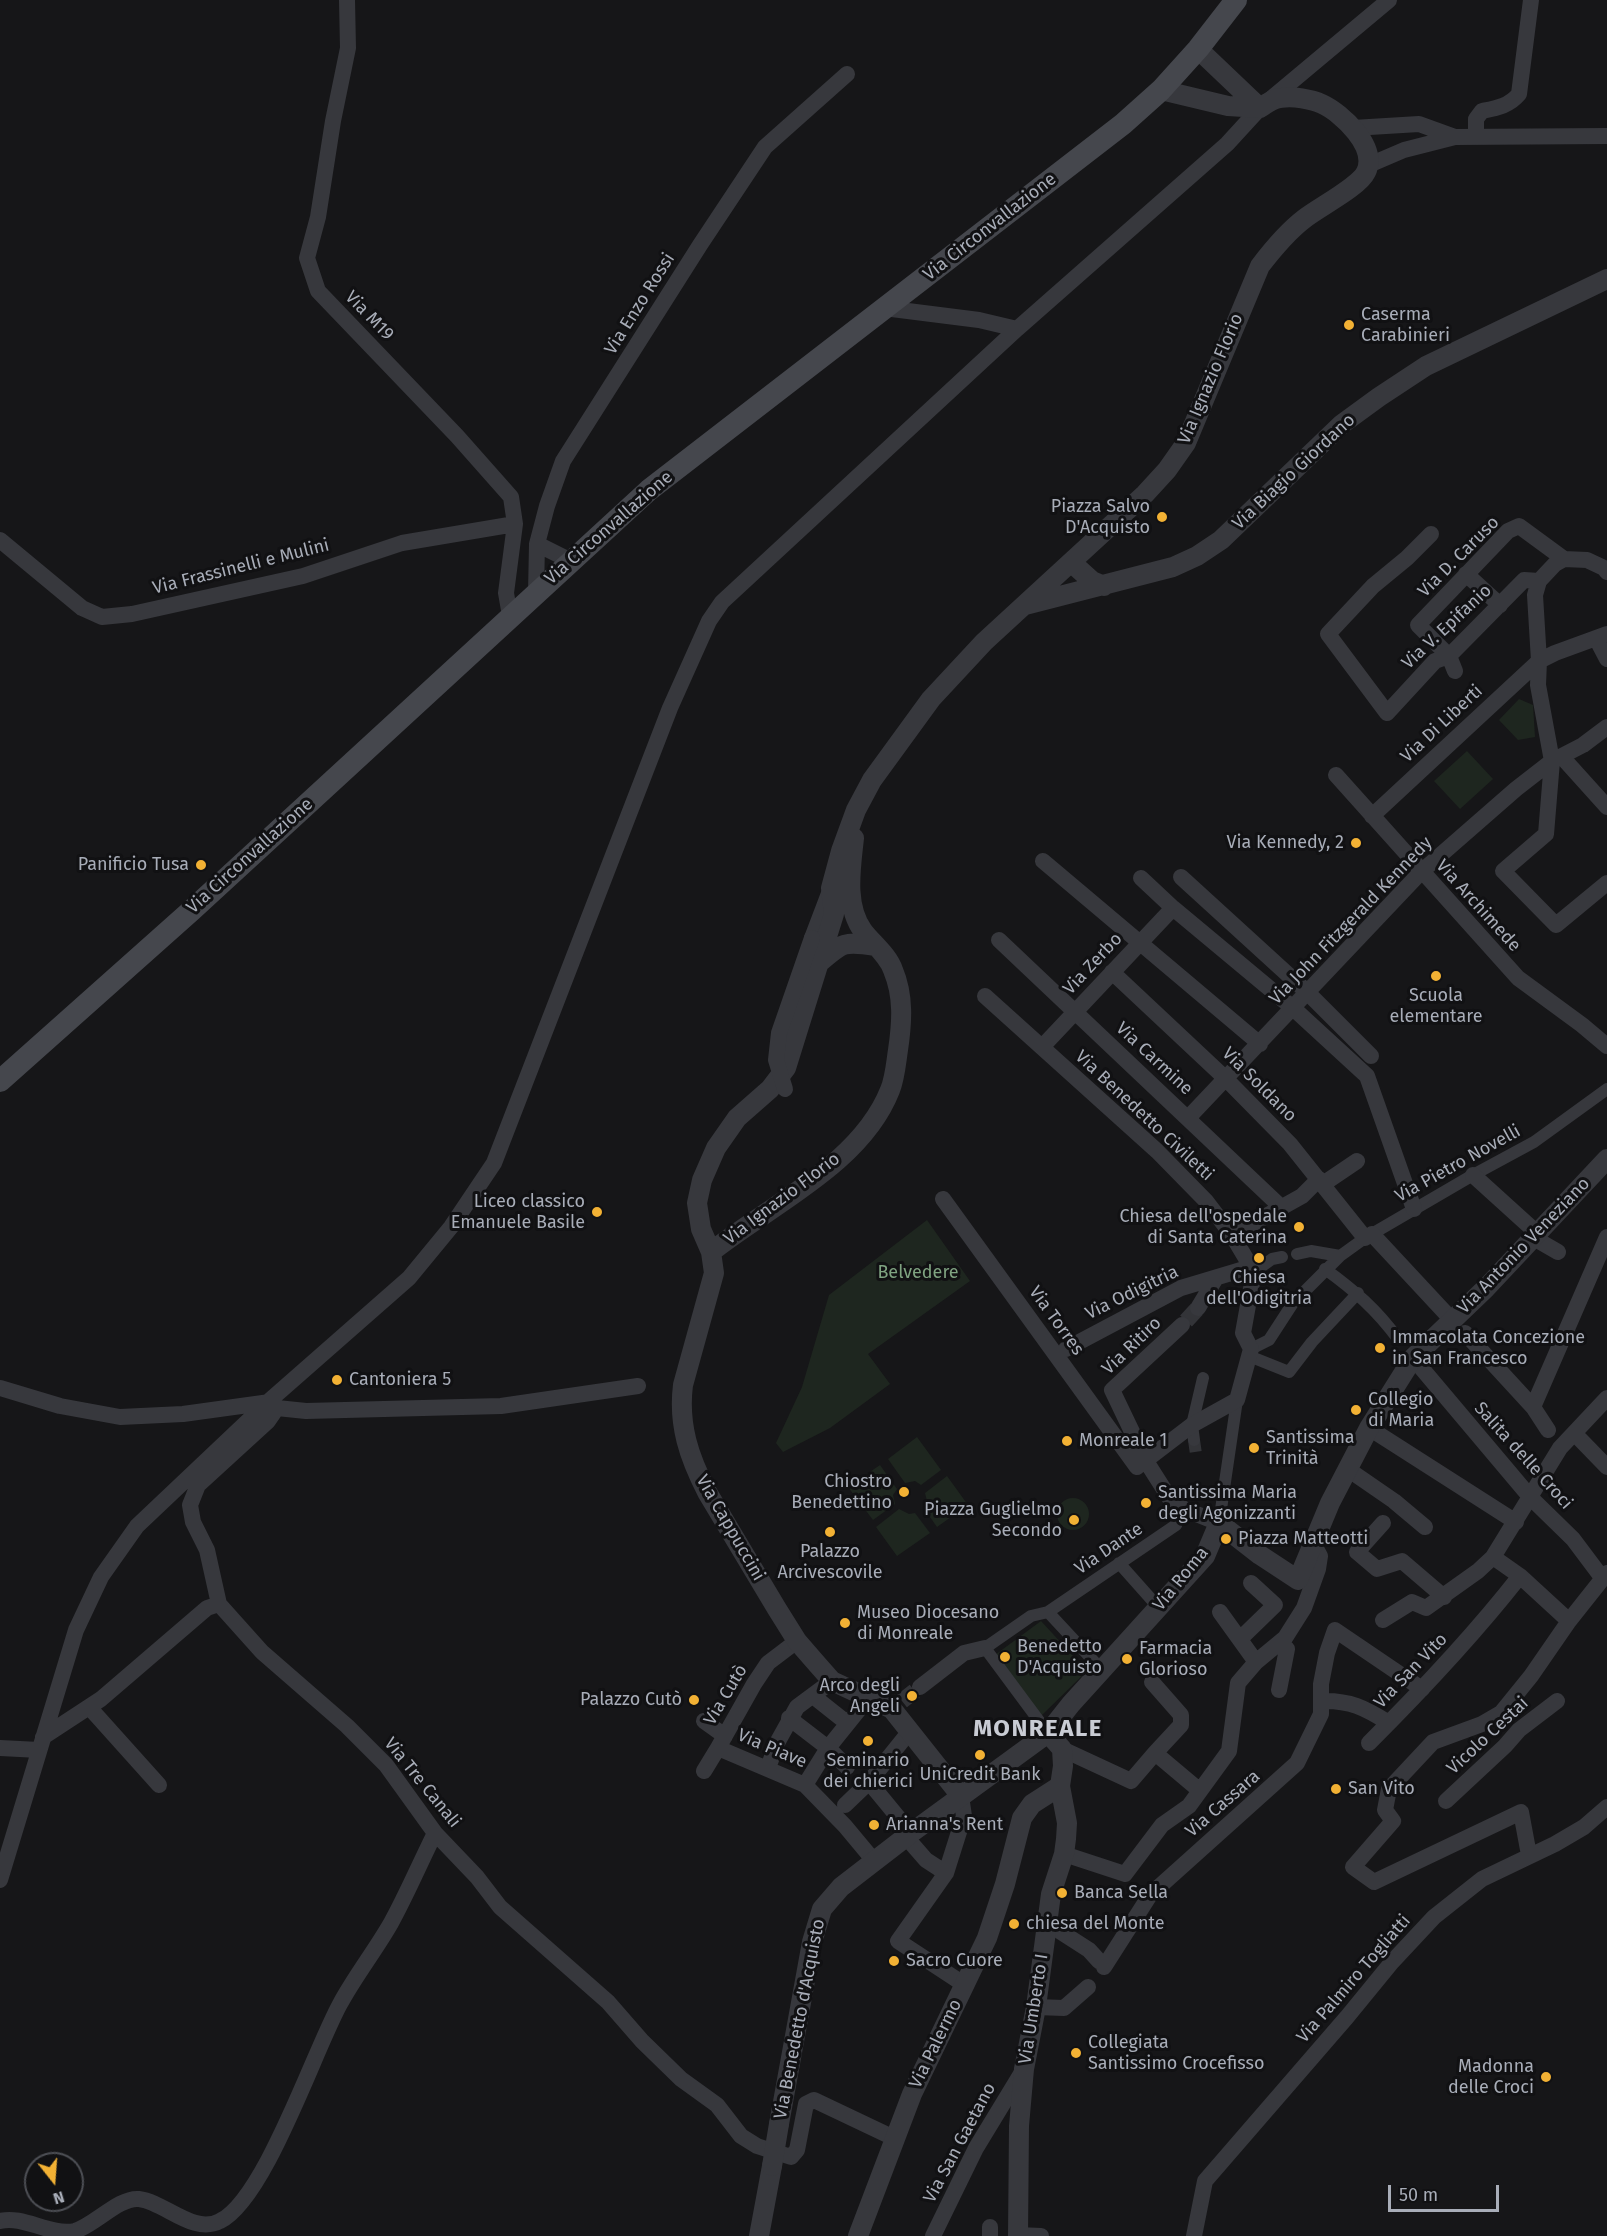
<!DOCTYPE html>
<meta charset="utf-8">
<style>
body{margin:0}
#map{position:relative;width:1607px;height:2236px;overflow:hidden;background:#161618;font-family:"Fira Sans",sans-serif}
canvas{display:block}
.north{position:absolute;left:24px;top:2152px;width:60px;height:60px;box-sizing:border-box;background:#111113;border:2px solid #4d4f55;border-radius:50%;rotate:163deg;font-size:16px;font-weight:700;line-height:24px;text-align:center;color:#a8adb8}
.north::after{content:'';display:block;margin:auto;width:21px;height:27px;background:#f2b134;clip-path:polygon(50% 0,100% 100%,50% 72%,0 100%)}
.scale{position:absolute;left:1388px;top:2185px;width:111px;height:27px;box-sizing:border-box;border:3px solid #a8adb8;border-top:0;padding-left:8px;font-size:18px;line-height:21px;white-space:nowrap;color:#a8adb8;-webkit-text-stroke:4px #111113;paint-order:stroke}
</style>
<div id="map">
<canvas width="1607" height="2236"></canvas>
<div class="north">N</div>
<div class="scale">50 m</div>
</div>
<script>
const ctx = document.querySelector('canvas').getContext('2d');
ctx.lineJoin = 'round';
function fill(path, color) {
  ctx.fillStyle = color;
  ctx.fill(path, 'evenodd');
}
function trace(path, color, width, dash) {
  ctx.strokeStyle = color;
  ctx.lineWidth = width;
  ctx.lineCap = dash ? 'butt' : 'round';
  ctx.setLineDash(dash || []);
  ctx.stroke(path);
}
function label(font, color, halo, rows, align = 'center') {
  ctx.font = font + ' "Fira Sans",sans-serif';
  ctx.lineWidth = 6;
  ctx.setLineDash([]);
  ctx.textBaseline = 'middle';
  ctx.strokeStyle = halo;
  ctx.fillStyle = color;
  for (const [text, x, y, turn = 0] of rows) {
    ctx.save();
    ctx.translate(x, y);
    ctx.rotate((+turn || 0) * Math.PI / 180);
    ctx.textAlign = isNaN(turn) ? turn : align;
    if (halo) ctx.strokeText(text, 0, 0);
    ctx.fillText(text, 0, 0);
    ctx.restore();
  }
}
const green = new Path2D(`
 M 1519,699 L 1533,705 L 1535,737 L 1518,740 L 1499,720 Z
 M 1467,751 L 1493,779 L 1460,809 L 1434,781 Z
 M 927,1220 L 970,1281 L 868,1354 L 890,1384 L 830,1428 L 783,1452 L 776,1443 L 802,1387 L 829,1295 Z
 M 917,1437 L 941,1470 L 921,1485 L 915,1481 L 905,1483 L 888,1459 Z
 M 880,1465 L 897,1489 L 893,1495 L 895,1504 L 873,1520 L 848,1487 Z
 M 947,1476 L 968,1505 L 937,1527 L 923,1507 L 927,1501 L 925,1493 Z
 M1057 1514a16 16 0 1 1 32 0a16 16 0 1 1-32 0Z
 M 899,1509 L 909,1514 L 915,1513 L 930,1533 L 897,1556 L 876,1527 Z
 M 1041,1621 L 1087,1671 L 1041,1716 L 995,1655 Z`);
const pedestrianTunnel = new Path2D(`
 M 1194,1440 L 1196,1454`);
const minorTunnel = new Path2D(`
 M 1186,1321 L 1198,1308
 M 902,1701 L 920,1687`);
const pedestrian = new Path2D(`
 M 1297,1254 L 1311,1251 L 1340,1256
 M 1325,1269 C 1354,1290 1377,1310 1398,1339
 M 1254,1272 L 1272,1259 L 1282,1257
 M 1251,1349 L 1269,1340 L 1293,1303 L 1340,1256 L 1365,1238 L 1473,1175 L 1534,1142 L 1607,1089
 M 1249,1356 L 1289,1372 L 1312,1342 L 1358,1293
 M 1194,1440 L 1192,1425 L 1203,1378
 M 1219,1523 L 1237,1400
 M 1119,1563 L 1159,1608
 M 1048,1612 L 1101,1669
 M 1048,1733 L 985,1648 L 1031,1616 L 1048,1612 L 1176,1525 L 1184,1509`);
const minor = new Path2D(`
 M 347,0 L 348,48 L 333,121 L 318,217 L 307,258 L 318,291 L 457,436 L 511,497 L 515,524 L 506,593 L 510,616
 M 1353,128 L 1419,124 L 1455,137
 M 1476,137 L 1476,119 L 1482,111 C 1497,108 1509,106 1519,94 L 1531,0
 M 1369,165 L 1404,150 L 1455,137 L 1607,136
 M 884,308 L 979,320 L 1017,329
 M 1431,534 L 1407,558 L 1373,586 L 1328,634 L 1387,713 L 1435,661 L 1449,656 L 1524,580 L 1539,581
 M 0,540 L 82,608 L 102,617 L 132,614 L 303,576 L 402,543 L 515,524
 M 537,544 L 571,561
 M 1607,572 L 1604,568 L 1587,560 L 1564,559 L 1555,564 L 1539,581 L 1535,595 L 1539,661 L 1538,685 L 1552,761 L 1546,834 L 1503,871 L 1556,925 L 1607,883
 M 1466,574 L 1500,605
 M 536,593 L 537,544 L 547,506 L 563,461 L 700,245 L 765,147 L 847,74
 M 1596,638 L 1607,659
 M 1455,671 L 1449,656 L 1418,625 L 1508,531 L 1519,526 L 1564,559
 M 1562,757 L 1607,807
 M 1336,775 L 1518,978 L 1582,1025 L 1607,1046
 M 1372,816 L 1539,661 L 1555,653 L 1607,634
 M 1043,861 L 1260,1044
 M 1181,877 L 1307,992 L 1371,1056
 M 1141,878 L 1173,908 L 1293,1008 L 1367,1076 L 1414,1209
 M 812,938 L 831,888
 M 999,940 L 1281,1207
 M 1112,972 L 1225,1078 L 1290,1144 L 1365,1238
 M 1042,1047 L 1173,908
 M 1188,1118 L 1421,872 L 1516,789 L 1552,761 L 1583,745 L 1607,727
 M 1473,1175 L 1537,1233
 M 1323,1184 L 1357,1161
 M 943,1199 L 1137,1467 L 1192,1425 L 1237,1400 L 1251,1349 L 1243,1333 L 1254,1272 L 1232,1235 L 1206,1201 L 1157,1151 L 985,996
 M 1372,1234 L 1452,1320
 M 1232,1235 L 1302,1196 L 1319,1179
 M 1532,1237 L 1558,1252
 M 1198,1308 L 1216,1278
 M 1182,1325 L 1112,1390 L 1146,1461 L 1172,1502 L 1184,1509 L 1219,1523
 M 1465,1333 L 1533,1407 L 1548,1430
 M 1066,1349 L 1181,1288 L 1251,1267
 M 1413,1358 L 1531,1498 L 1573,1539 L 1603,1579
 M 0,1388 L 60,1406 L 120,1417 L 183,1414 L 270,1402
 M 1533,1407 L 1607,1237
 M 277,1408 L 268,1421 L 198,1485 L 190,1505 L 193,1522 L 207,1550 L 219,1604 L 262,1652 L 347,1726 L 386,1765 L 435,1833 L 477,1877 L 500,1907 L 608,2002 L 642,2041 L 681,2079 L 717,2105 L 741,2136 L 757,2146 L 791,2157 L 797,2150 L 806,2104 L 814,2100 L 894,2138
 M 277,1408 L 306,1411 L 501,1406 L 638,1386
 M 1369,1428 L 1516,1522
 M 1575,1434 L 1607,1467
 M 1349,1470 L 1394,1501 L 1425,1527
 M 1383,1523 L 1357,1552 L 1377,1569 L 1402,1561 L 1444,1597
 M 1493,1557 L 1520,1576 L 1569,1621
 M 1220,1612 L 1256,1662
 M 1383,1620 L 1412,1602 L 1426,1608 L 1478,1571 L 1493,1557 L 1560,1448 L 1607,1398
 M 1240,1639 L 1275,1605 L 1251,1583
 M 1152,1682 L 1181,1715 L 1181,1725 L 1155,1753
 M 920,1687 L 964,1653 L 985,1648
 M 1279,1690 L 1287,1649 L 1280,1642
 M 813,1696 L 847,1723
 M 1321,1701 C 1350,1700 1365,1708 1389,1723
 M 89,1707 L 159,1785
 M 789,1718 L 828,1748 L 847,1767
 M 704,1721 L 725,1736
 M 43,1737 L 101,1699 L 207,1608 L 219,1604
 M 1369,1743 C 1422,1690 1473,1636 1520,1576
 M 0,1748 L 39,1750
 M 718,1748 L 754,1684 L 768,1663 L 797,1641
 M 1062,1749 L 1131,1781 L 1155,1753 L 1199,1790
 M 768,1768 L 777,1743 L 797,1707 L 832,1681
 M 704,1771 L 718,1748 L 805,1785 L 845,1826 L 875,1862
 M 869,1782 L 911,1833
 M 805,1785 L 828,1748 L 869,1697
 M 961,1796 L 964,1816 L 946,1873 L 898,1941 L 965,1985
 M 1446,1801 L 1505,1746 L 1519,1730 L 1557,1701
 M 845,1805 L 869,1782 L 910,1731
 M 906,1837 L 926,1860 L 946,1873
 M 1064,1854 L 1125,1874 L 1162,1825 L 1189,1806 L 1229,1751 L 1238,1683 L 1256,1662 L 1285,1638 L 1304,1608 L 1318,1569 L 1320,1556 L 1313,1543
 M 1529,1855 L 1521,1812 L 1374,1882 L 1353,1867 L 1393,1821 L 1385,1810 L 1389,1789 L 1433,1742 L 1482,1724 L 1501,1713 L 1531,1676 L 1569,1621 L 1607,1573
 M 0,1880 L 76,1630 L 101,1577 L 137,1526 L 269,1401 L 409,1278 L 451,1227 L 494,1163 L 670,708 L 709,621 L 722,602 L 1017,329 L 1227,144 L 1260,108 L 1389,0
 M 1047,1923 L 1089,1950 L 1099,1961
 M 1104,1967 L 1150,1895 L 1297,1763 L 1321,1714 L 1321,1684 L 1327,1653 L 1335,1630 L 1422,1689
 M 1036,2007 L 1064,2008 L 1088,1987
 M 0,2221 C 24,2215 49,2236 75,2231 C 95,2225 119,2197 139,2199 C 165,2202 193,2235 220,2221 C 265,2199 314,2051 340,2004 C 355,1976 375,1951 391,1923 C 407,1894 420,1863 435,1833
 M 1018,2235 L 1041,2236
 M 933,2236 L 976,2148 L 1024,2069
 M 990,2236 L 990,2227
 M 1194,2236 L 1205,2181 L 1347,2017 L 1392,1962 L 1434,1917 L 1482,1879 L 1555,1844 L 1584,1827 L 1607,1807`);
const tertiary = new Path2D(`
 M 1198,49 L 1260,108
 M 1161,90 L 1228,106 L 1260,108
 M 1071,562 L 1092,581 L 1104,586
 M 1025,605 L 1173,567 L 1197,556 L 1221,540 L 1342,424 L 1379,397 L 1426,366 L 1607,279
 M 819,963 C 843,942 844,941 876,946
 M 711,1252 C 770,1205 861,1164 890,1090 C 895,1078 896,1063 898,1050 C 902,1023 904,996 893,970 C 888,955 872,943 863,931 C 844,905 851,867 854,838
 M 961,1796 L 892,1709 L 832,1681 L 817,1664 L 797,1641 L 777,1609 L 707,1492 C 689,1457 678,1425 683,1385 L 714,1273 L 711,1252 L 701,1229 L 697,1203 L 702,1180 L 716,1148 L 737,1118 L 770,1089 L 786,1068 L 834,914 L 831,888 L 841,851 L 856,810 L 872,780 L 931,699 L 984,642 L 1145,494 L 1167,470 L 1186,443 L 1260,266 C 1273,249 1287,232 1304,219 C 1319,207 1359,187 1366,172 C 1378,147 1342,113 1322,104 C 1311,99 1293,96 1281,98 C 1274,98 1266,104 1260,108
 M 779,2124 L 812,1942 L 822,1909 L 841,1887 L 911,1833 L 1048,1733 L 1071,1704 L 1205,1556 L 1219,1523 L 1260,1555 L 1298,1580 L 1330,1503 L 1369,1428 L 1413,1358 L 1486,1288 L 1607,1159
 M 759,2236 L 772,2166
 M 858,2236 L 912,2094 L 987,1938 L 1005,1884 L 1022,1818 L 1032,1804 L 1060,1786
 M 1018,2236 L 1019,2126 L 1024,2069 L 1036,2007 L 1051,1894 L 1064,1854 L 1066,1839 L 1067,1823 L 1060,1786 L 1063,1766 L 1062,1749 L 1048,1733`);
const secondary = new Path2D(`
 M 0,1081 L 192,910 L 649,490 L 1123,124 L 1161,90 L 1198,49 L 1236,0`);
const minorBridge = new Path2D(`
 M 785,1089 L 776,1060 L 779,1033 L 812,938`);
const tertiaryBridge = new Path2D(`
 M 772,2166 L 779,2124`);
const markers = [
 [1349,325,6,"#f2b134"],
 [1162,517,6,"#f2b134"],
 [1356,843,6,"#f2b134"],
 [201,865,6,"#f2b134"],
 [1436,976,6,"#f2b134"],
 [597,1212,6,"#f2b134"],
 [1299,1227,6,"#f2b134"],
 [1259,1258,6,"#f2b134"],
 [1380,1348,6,"#f2b134"],
 [337,1380,6,"#f2b134"],
 [1356,1410,6,"#f2b134"],
 [1067,1441,6,"#f2b134"],
 [1254,1448,6,"#f2b134"],
 [904,1492,6,"#f2b134"],
 [1146,1503,6,"#f2b134"],
 [1074,1520,6,"#f2b134"],
 [830,1532,6,"#f2b134"],
 [1226,1539,6,"#f2b134"],
 [845,1623,6,"#f2b134"],
 [1005,1657,6,"#f2b134"],
 [1127,1659,6,"#f2b134"],
 [912,1696,6,"#f2b134"],
 [694,1700,6,"#f2b134"],
 [868,1741,6,"#f2b134"],
 [980,1755,6,"#f2b134"],
 [1336,1789,6,"#f2b134"],
 [874,1825,6,"#f2b134"],
 [1062,1893,6,"#f2b134"],
 [1014,1924,6,"#f2b134"],
 [894,1961,6,"#f2b134"],
 [1076,2053,6,"#f2b134"],
 [1546,2077,6,"#f2b134"]
];
const streetNames = [
 ["Via Circonvallazione",990,227,-38],
 ["Via Enzo Rossi",640,304,-58],
 ["Via M19",369,316,46],
 ["Via Ignazio Florio",1211,379,-67],
 ["Via Biagio Giordano",1294,472,-43],
 ["Via Circonvallazione",609,528,-41],
 ["Via D. Caruso",1459,557,-45],
 ["Via Frassinelli e Mulini",241,567,-14],
 ["Via V. Epifanio",1447,627,-43],
 ["Via Di Liberti",1442,724,-43],
 ["Via Circonvallazione",250,856,-42],
 ["Via Archimede",1478,906,48],
 ["Via John Fitzgerald Kennedy",1351,921,-46],
 ["Via Zerbo",1093,964,-47],
 ["Via Carmine",1154,1059,43],
 ["Via Soldano",1259,1085,45],
 ["Via Benedetto Civiletti",1144,1116,43],
 ["Via Pietro Novelli",1458,1164,-29],
 ["Via Ignazio Florio",782,1199,-37],
 ["Via Antonio Veneziano",1524,1246,-46],
 ["Via Odigitria",1132,1293,-26],
 ["Via Torres",1056,1321,54],
 ["Via Ritiro",1132,1346,-44],
 ["Salita delle Croci",1523,1456,48],
 ["Via Cappuccini",730,1528,60],
 ["Via Dante",1109,1549,-34],
 ["Via Roma",1181,1579,-51],
 ["Via San Vito",1411,1671,-46],
 ["Via Cutò",726,1695,-59],
 ["Vicolo Cestai",1488,1736,-43],
 ["Via Piave",772,1749,23],
 ["Via Tre Canali",422,1783,51],
 ["Via Cassara",1223,1804,-41],
 ["Via Palmiro Togliatti",1354,1979,-49],
 ["Via Umberto I",1034,2009,-81],
 ["Via Benedetto d'Acquisto",800,2019,-79],
 ["Via Palermo",936,2044,-64],
 ["Via San Gaetano",960,2143,-62]
];
const poiNames = [
 ["Caserma",1361,315],
 ["Carabinieri",1361,336],
 ["Piazza Salvo",1150,507,"right"],
 ["D'Acquisto",1150,528,"right"],
 ["Via Kennedy, 2",1344,843,"right"],
 ["Panificio Tusa",189,865,"right"],
 ["Scuola",1436,996,"center"],
 ["elementare",1436,1017,"center"],
 ["Liceo classico",585,1202,"right"],
 ["Emanuele Basile",585,1223,"right"],
 ["Chiesa dell'ospedale",1287,1217,"right"],
 ["di Santa Caterina",1287,1238,"right"],
 ["Chiesa",1259,1278,"center"],
 ["dell'Odigitria",1259,1299,"center"],
 ["Immacolata Concezione",1392,1338],
 ["in San Francesco",1392,1359],
 ["Cantoniera 5",349,1380],
 ["Collegio",1368,1400],
 ["di Maria",1368,1421],
 ["Santissima",1266,1438],
 ["Trinità",1266,1459],
 ["Monreale 1",1079,1441],
 ["Chiostro",892,1482,"right"],
 ["Benedettino",892,1503,"right"],
 ["Santissima Maria",1158,1493],
 ["degli Agonizzanti",1158,1514],
 ["Piazza Guglielmo",1062,1510,"right"],
 ["Secondo",1062,1531,"right"],
 ["Piazza Matteotti",1238,1539],
 ["Palazzo",830,1552,"center"],
 ["Arcivescovile",830,1573,"center"],
 ["Museo Diocesano",857,1613],
 ["di Monreale",857,1634],
 ["Benedetto",1017,1647],
 ["D'Acquisto",1017,1668],
 ["Farmacia",1139,1649],
 ["Glorioso",1139,1670],
 ["Arco degli",900,1686,"right"],
 ["Angeli",900,1707,"right"],
 ["Palazzo Cutò",682,1700,"right"],
 ["Seminario",868,1761,"center"],
 ["dei chierici",868,1782,"center"],
 ["UniCredit Bank",980,1775,"center"],
 ["San Vito",1348,1789],
 ["Arianna's Rent",886,1825],
 ["Banca Sella",1074,1893],
 ["chiesa del Monte",1026,1924],
 ["Sacro Cuore",906,1961],
 ["Collegiata",1088,2043],
 ["Santissimo Crocefisso",1088,2064],
 ["Madonna",1534,2067,"right"],
 ["delle Croci",1534,2088,"right"]
];
const parkNames = [
 ["Belvedere",918,1273]
];
const districtNames = [
 ["MONREALE",1038,1729]
];
fill(green, '#1e261f');
trace(pedestrianTunnel, '#333438', 12, [12, 6]);
trace(minorTunnel, '#333438', 16, [16, 8]);
trace(pedestrian, '#37383d', 12);
trace(minor, '#37383d', 16);
trace(tertiary, '#37383d', 20);
trace(secondary, '#45474d', 22);
trace(minorBridge, '#37383d', 16);
trace(tertiaryBridge, '#37383d', 20);
for (const [x, y, r, color] of markers) {
  const dot = new Path2D();
  dot.arc(x, y, r, 0, 2 * Math.PI);
  ctx.fillStyle = color;
  ctx.fill(dot);
  trace(dot, '#111113', 2);
}
label('18px', '#a8adb8', '#111113', streetNames);
label('18px', '#a8adb8', '#111113', poiNames, 'left');
label('18px', '#7fa381', '#111113', parkNames);
ctx.letterSpacing = '1.5px';
label('bold 24px', '#c9ccd4', '#111113', districtNames);
ctx.letterSpacing = '0px';
</script>
